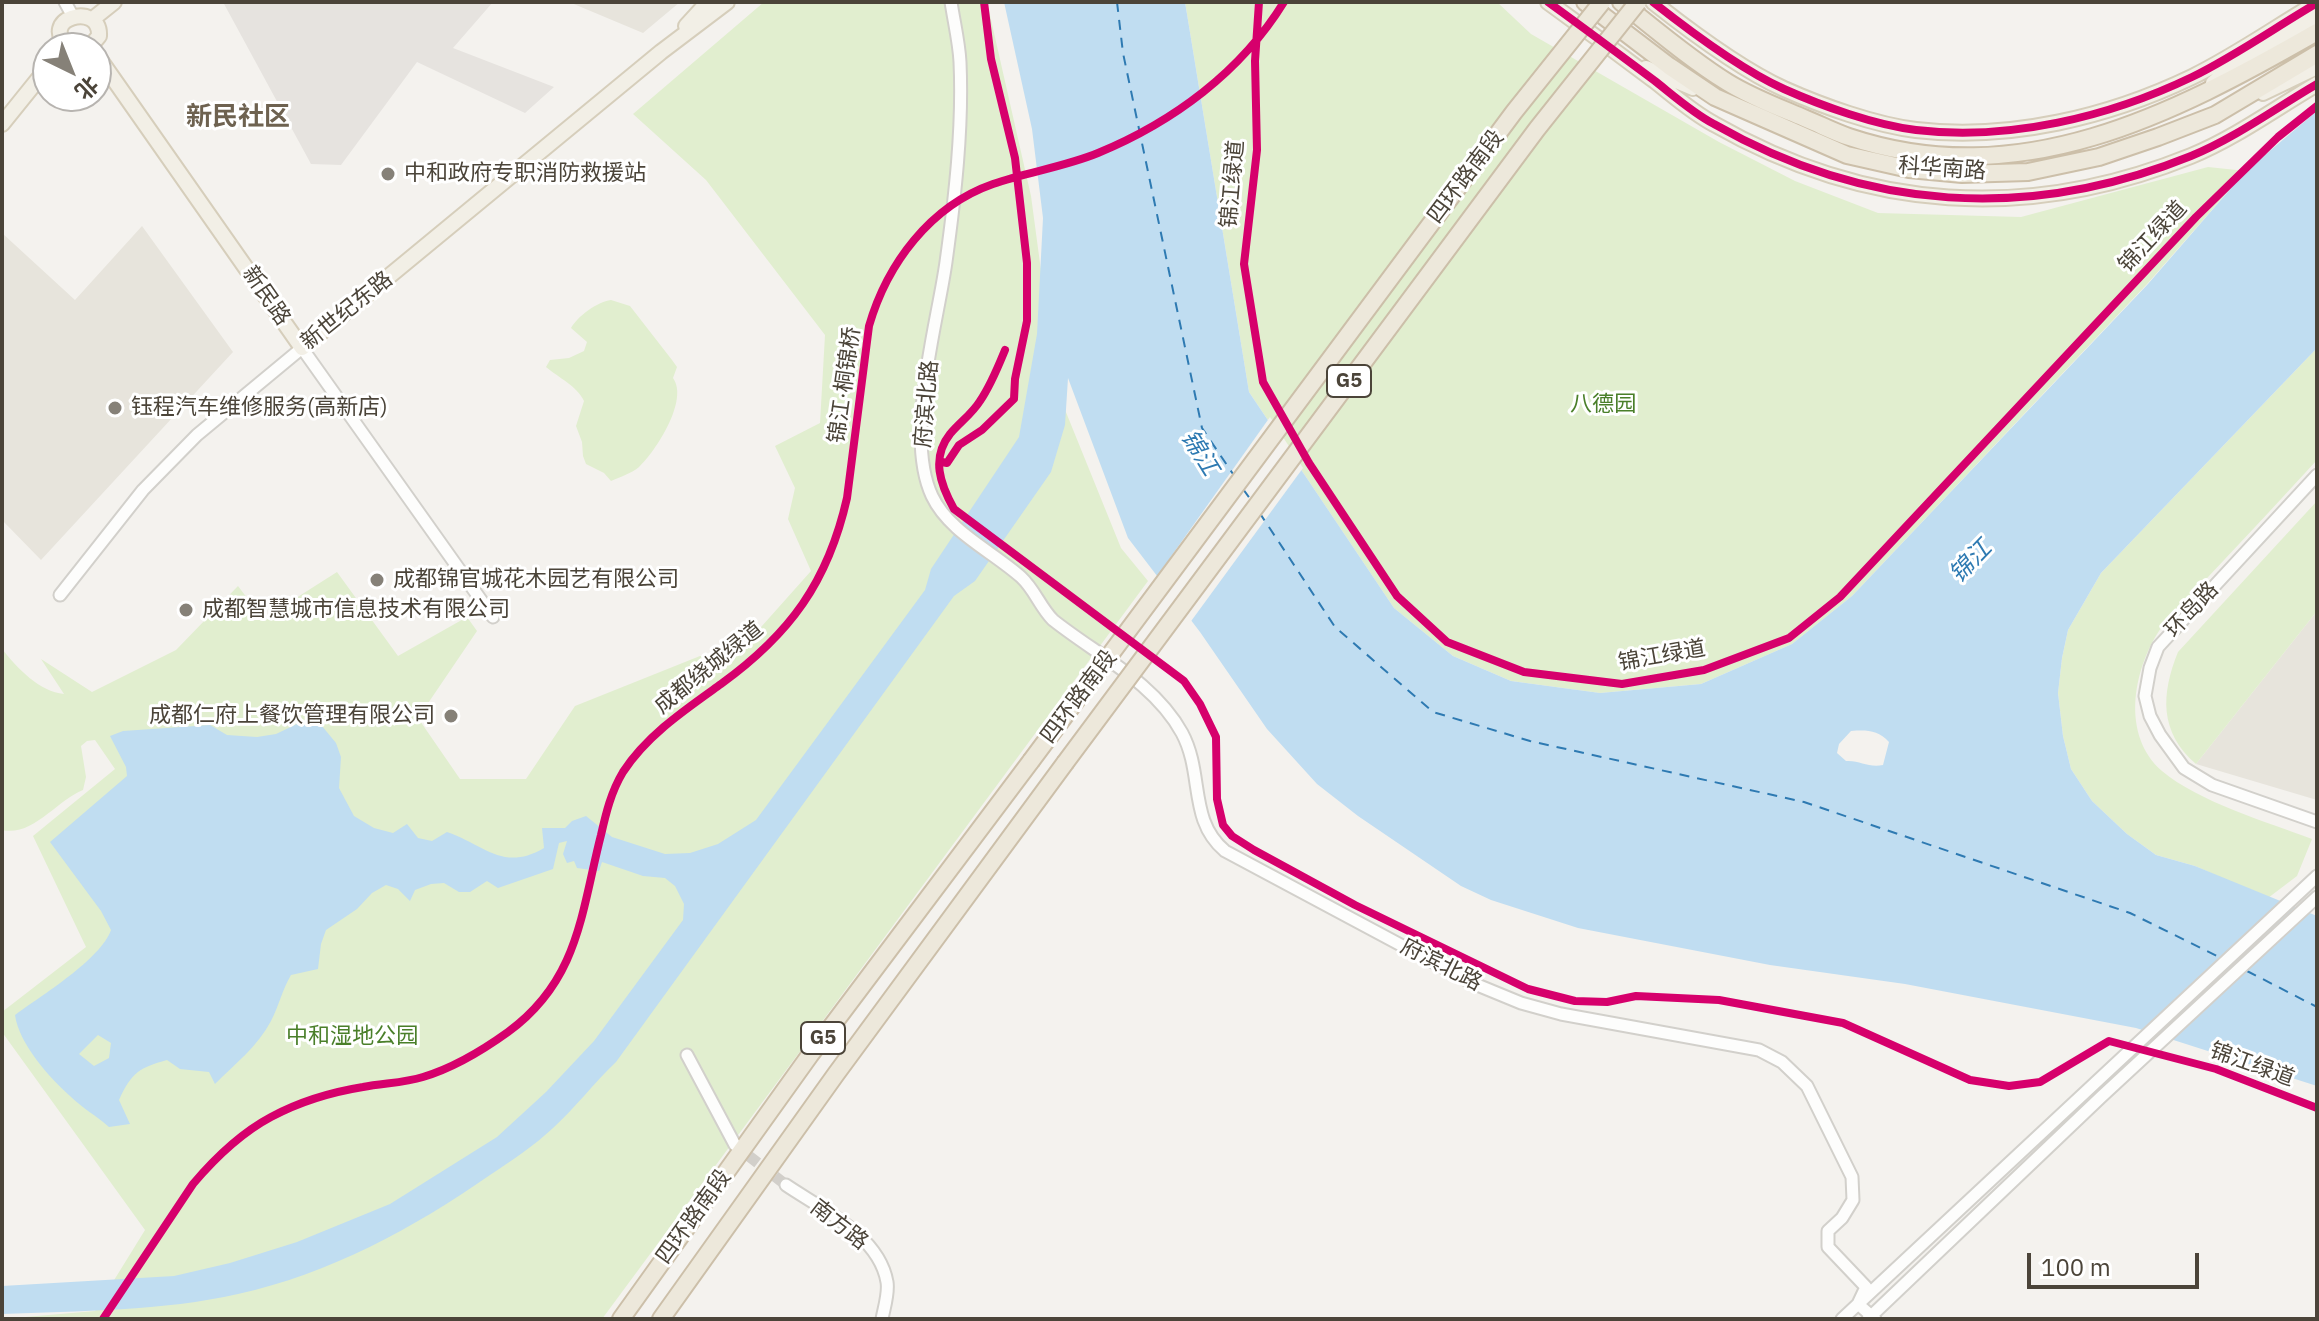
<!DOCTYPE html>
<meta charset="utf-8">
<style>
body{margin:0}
#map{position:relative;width:2319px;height:1321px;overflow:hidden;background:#f4f2ee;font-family:"IBM Plex Sans","Noto Sans SC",sans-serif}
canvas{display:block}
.frame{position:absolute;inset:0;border:4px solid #4b4439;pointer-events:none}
.north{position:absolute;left:32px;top:32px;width:80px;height:80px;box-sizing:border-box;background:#fff;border:2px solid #b7b4b0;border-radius:50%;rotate:137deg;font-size:22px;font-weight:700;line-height:32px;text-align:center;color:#4b4439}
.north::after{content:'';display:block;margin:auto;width:28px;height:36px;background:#868178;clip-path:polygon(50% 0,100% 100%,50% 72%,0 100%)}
.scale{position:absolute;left:2027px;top:1253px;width:172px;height:36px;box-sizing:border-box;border:4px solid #4b4439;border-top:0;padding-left:10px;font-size:24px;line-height:28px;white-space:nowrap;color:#4b4439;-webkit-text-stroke:6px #fff;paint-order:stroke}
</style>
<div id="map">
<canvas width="2319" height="1321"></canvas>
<div class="frame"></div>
<div class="north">北</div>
<div class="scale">100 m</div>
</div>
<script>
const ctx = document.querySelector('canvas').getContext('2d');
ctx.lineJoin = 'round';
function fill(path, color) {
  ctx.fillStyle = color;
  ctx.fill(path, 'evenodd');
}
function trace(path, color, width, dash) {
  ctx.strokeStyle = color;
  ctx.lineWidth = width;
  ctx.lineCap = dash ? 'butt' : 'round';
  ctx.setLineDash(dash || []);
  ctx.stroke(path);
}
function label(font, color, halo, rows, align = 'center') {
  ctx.font = font + ' "IBM Plex Sans","Noto Sans SC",sans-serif';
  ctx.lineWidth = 6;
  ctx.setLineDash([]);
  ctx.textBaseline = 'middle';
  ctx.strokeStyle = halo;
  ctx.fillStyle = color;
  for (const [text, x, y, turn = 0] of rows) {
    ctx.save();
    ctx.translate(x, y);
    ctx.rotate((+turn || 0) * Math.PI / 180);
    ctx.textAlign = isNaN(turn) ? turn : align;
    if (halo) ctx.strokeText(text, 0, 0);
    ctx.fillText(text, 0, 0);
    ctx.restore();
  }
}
const residential = new Path2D(`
 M 569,2 L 680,2 L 643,33 Z
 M 142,226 L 233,352 L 41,560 L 2,520 L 2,233 L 75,300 Z
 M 2317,611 L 2317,800 L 2196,764 Z`);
const green = new Path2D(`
 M 764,2 L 987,2 L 1031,196 L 1057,390 L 1121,548 L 1148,581 L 602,1319 L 2,1319 L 95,1311 L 145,1230 L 2,1032 L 2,1012 L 86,947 L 33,836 L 115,769 L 95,740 L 87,741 L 81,746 L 86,777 L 83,790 C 57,800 33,837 2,830 L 2,649 C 17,668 40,692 64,694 L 41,659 L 92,692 L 176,650 L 238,586 L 263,619 L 337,572 L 398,656 L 467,617 L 477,631 L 418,718 L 460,779 L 526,779 L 575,706 L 700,656 L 737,654 L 811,571 L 788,519 L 795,488 L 775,446 L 820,423 L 825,335 L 706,180 L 633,114 Z
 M 1185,2 L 1497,2 L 1531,34 L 1719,142 L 1795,181 L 1878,213 L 2021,217 L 2208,167 L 2246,171 L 2148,283 L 1852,596 L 1792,644 L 1701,684 L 1600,693 L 1511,681 L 1453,656 L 1394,608 L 1249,392 Z
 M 611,300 L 630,306 L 672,360 L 677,367 L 673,378 C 689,400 656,451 639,467 C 632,473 620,477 611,481 L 604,473 L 586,464 L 583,456 L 582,442 L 576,426 L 584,401 C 577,386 559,378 546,367 L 550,360 L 569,358 L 584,351 L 587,342 L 571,328 C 578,316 597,302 611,300 Z
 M 2317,348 L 2317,460 C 2281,499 2245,538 2209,576 C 2193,594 2172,611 2159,631 C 2133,671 2121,735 2162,771 C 2199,802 2267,822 2312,839 L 2297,876 L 2268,898 L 2195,866 L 2156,855 L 2127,834 L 2092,801 L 2071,769 L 2063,736 L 2058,693 L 2062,658 L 2068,630 L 2101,573 Z
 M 2317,501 L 2317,611 L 2196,764 C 2159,732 2161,694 2178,652 Z`);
const parking = new Path2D(`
 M 223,2 L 493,2 L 453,48 L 554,87 L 525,113 L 417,62 L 341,165 L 311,164 Z`);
const water = new Path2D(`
 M 1004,2 L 1185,2 L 1249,392 L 1394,608 L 1453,656 L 1511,681 L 1600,693 L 1701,684 L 1792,644 L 1852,596 L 2148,284 L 2246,171 L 2317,111 L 2317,348 L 2101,573 L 2068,630 L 2062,658 L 2058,693 L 2063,736 L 2071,769 L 2092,801 L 2127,834 L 2156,855 L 2195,866 L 2317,916 L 2317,1086 L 2136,1028 L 1905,984 L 1770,965 L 1578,928 L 1491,900 L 1461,886 L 1358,816 L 1317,784 L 1267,729 L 1200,632 L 1128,538 L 1068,378 L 1065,425 L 1051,472 L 975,581 L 954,596 L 616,1062 C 594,1083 575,1108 553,1128 C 534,1146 511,1161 490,1175 C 414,1228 329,1274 238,1294 C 164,1311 78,1311 2,1314 L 2,1286 L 174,1276 L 230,1263 L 297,1242 L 390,1204 L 497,1137 L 546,1092 L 594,1041 L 683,920 L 684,904 L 675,886 L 665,878 L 643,876 L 602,862 L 599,871 L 577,868 L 574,861 L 567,863 L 563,854 L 567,841 L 559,843 L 553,869 L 498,888 L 487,881 L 470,892 L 459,892 L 444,883 L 431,884 L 415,890 L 410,901 L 398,889 L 386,885 L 372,893 L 357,909 L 326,930 L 321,944 L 318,969 L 291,975 C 282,990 279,1006 271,1021 C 258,1046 235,1064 215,1084 L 209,1072 L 180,1069 L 167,1060 C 139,1068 132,1072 119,1100 L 130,1124 L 109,1127 C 97,1116 82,1108 70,1096 C 49,1077 19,1044 15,1015 C 41,996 101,959 111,930 L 101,911 L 50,842 L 127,776 L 126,767 L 110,736 L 123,731 L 210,725 L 227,735 L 257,737 L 276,734 L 297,724 L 322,726 L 336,743 L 341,757 L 339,788 L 354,816 L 374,828 L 393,833 L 407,824 L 418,838 L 432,841 L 447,832 C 485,845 503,872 544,848 L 542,828 L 565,828 L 572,821 L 586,816 L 612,837 L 665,854 L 690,853 L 718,844 L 756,820 L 925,590 L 931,569 L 1019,437 L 1037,334 L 1043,218 L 1032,129 ZM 1851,731 C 1867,730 1878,730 1889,742 L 1883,765 C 1868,768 1860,760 1846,761 L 1837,753 L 1839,744 ZM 98,1035 L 111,1043 L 109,1058 L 94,1066 L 79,1054 Z`);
const pier = new Path2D(`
 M 1270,417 L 1303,468 L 1189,624 L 1155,579 Z`);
const ferry = new Path2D(`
 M 1117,2 L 1123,53 L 1202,428 L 1235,477
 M 1243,489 L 1251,500
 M 1259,512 L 1335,627 L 1433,712 L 1530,741 L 1804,802 L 2130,913 L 2223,959
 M 2247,971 L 2317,1007`);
const minorTunnel = new Path2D(`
 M 736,1146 L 786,1185`);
const minor = new Path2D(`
 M 65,2 L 71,13
 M 951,2 C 954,22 959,42 960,62 C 963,128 955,197 946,262 C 937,326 904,436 932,496 C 949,532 992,551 1021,577 C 1035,590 1040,607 1053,620 C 1097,655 1154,682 1182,733 C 1204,774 1188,820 1225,851 L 1470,982 L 1521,1003 L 1561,1014 L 1759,1050 L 1782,1062 L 1807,1086 L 1852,1177 L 1853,1200 L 1842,1218 L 1828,1231 L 1828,1247 L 1866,1287 L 1858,1304 L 1875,1319
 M 2317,475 L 2158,647 L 2150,668 L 2145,696 L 2150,716 L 2160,735 L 2184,768 L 2212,785 L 2317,822
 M 60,595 L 143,490 L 197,435 L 302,348 L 493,617
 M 687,1055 L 735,1145
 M 786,1185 C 821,1209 879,1235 887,1282 C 889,1293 884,1308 882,1319
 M 1842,1319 L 2317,876
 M 1868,1319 L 2101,1097 L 2317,897`);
const major = new Path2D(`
 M 1548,2 C 1584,28 1620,55 1655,81 C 1674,96 1693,113 1714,124 C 1866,211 2028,222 2191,156 C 2235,138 2276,108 2317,84
 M 1653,2 C 1691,32 1740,69 1784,89 C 1822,106 1875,125 1916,130 C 2009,141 2109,117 2192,77 C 2235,56 2276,27 2317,3
 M 94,18 L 114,2
 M 686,26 L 708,2
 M 70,48 C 35,19 101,0 99,36 L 89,48
 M 96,54 L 302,348 L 661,52 L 727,2
 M 1646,68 L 1693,88
 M 2213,83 L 2226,72 L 2317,17
 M 2263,93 L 2317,67
 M 2,124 L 48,67`);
const highway = new Path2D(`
 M 1585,2 L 1669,66 L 1715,97 L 1847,155 L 1909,169 L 1962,174 L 2028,172 L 2099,157 L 2158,137 L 2215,115 L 2317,54
 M 1621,2 C 1655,29 1690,59 1727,82 C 1751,97 1778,107 1804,118 C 1819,124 1834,132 1849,137 C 2020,194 2172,115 2317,32
 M 621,1319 L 810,1055 L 1031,761
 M 661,1319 L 836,1074 L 1065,763`);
const highwayBridge = new Path2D(`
 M 1031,761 L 1514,112 L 1602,2
 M 1065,763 L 1537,129 L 1638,2`);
const cycleway = new Path2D(`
 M 1259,2 L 1255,61 L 1257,150 L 1244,264 L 1263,382 L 1309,463 L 1397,596 L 1447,642 L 1524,672 L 1622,684 L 1704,670 L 1789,638 L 1840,597 L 2196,217 L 2278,137 L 2317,106
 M 1548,2 C 1584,28 1620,55 1655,81 C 1674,96 1693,113 1714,124 C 1866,211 2028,222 2191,156 C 2235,138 2276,108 2317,84
 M 1653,2 C 1691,32 1740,69 1784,89 C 1822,106 1875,125 1916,130 C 2009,141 2109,117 2192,77 C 2235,56 2276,27 2317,3
 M 1005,350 C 998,367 991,385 980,401 C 972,414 960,422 950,434 C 931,458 940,484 954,509 L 1184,681 L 1200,704 L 1216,737 L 1217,799 L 1223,825 L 1232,836 L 1254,850 L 1355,905 L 1528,989 L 1575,1001 L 1607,1002 L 1636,996 L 1719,1000 L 1843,1023 L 1970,1080 L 2009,1086 L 2040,1082 L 2109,1041 L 2216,1069 L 2317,1108
 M 942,462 L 947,463 L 959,445 L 982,430 L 1014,399 L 1015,379 L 1027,321 L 1027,263 L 1015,158 L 991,59 L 984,2
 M 103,1319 L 193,1184 C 215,1158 241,1133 271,1117 C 299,1102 332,1092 363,1087 C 383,1083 404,1083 423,1077 C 453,1068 483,1050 508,1032 C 579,980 581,913 601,835 C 606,813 611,792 623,772 C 647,735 686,709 721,684 C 790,634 828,582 847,498 L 869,326 C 887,264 930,206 993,184 C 1027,172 1064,167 1098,153 C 1173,122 1241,72 1284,2`);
const markers = [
 [388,174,8,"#868178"],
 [115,408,8,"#868178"],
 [377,580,8,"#868178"],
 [186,610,8,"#868178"],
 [451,716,8,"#868178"]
];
const shields = [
 [1349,381,44],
 [823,1038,44]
];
const shieldNames = [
 ["G5",1349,381],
 ["G5",823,1038]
];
const streetNames = [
 ["科华南路",1942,169,4],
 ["四环路南段",1466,177,-53],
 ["锦江绿道",1233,184,-85],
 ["锦江绿道",2153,237,-47],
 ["新民路",266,296,55],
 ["新世纪东路",347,311,-39],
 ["锦江·桐锦桥",845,385,-82],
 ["府滨北路",927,404,-85],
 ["环岛路",2192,610,-47],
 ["锦江绿道",1662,656,-10],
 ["成都绕城绿道",709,668,-39],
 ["四环路南段",1079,697,-53],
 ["府滨北路",1441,965,27],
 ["锦江绿道",2252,1065,20],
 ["四环路南段",694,1217,-54],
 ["南方路",839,1225,38]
];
const poiNames = [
 ["中和政府专职消防救援站",404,174],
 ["钰程汽车维修服务(高新店)",131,408],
 ["成都锦官城花木园艺有限公司",393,580],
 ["成都智慧城市信息技术有限公司",202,610],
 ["成都仁府上餐饮管理有限公司",435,716,"right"]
];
const parkNames = [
 ["八德园",1603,405],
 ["中和湿地公园",352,1037]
];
const waterNames = [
 ["锦江",1199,453,58],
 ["锦江",1971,562,-46]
];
const quarterNames = [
 ["新民社区",238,117]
];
fill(residential, '#e7e4dc');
fill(green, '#e1eecf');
fill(parking, '#e6e3df');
fill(water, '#c0ddf1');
fill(pier, '#f4f2ee');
trace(ferry, '#2e7ab2', 2, [10, 8]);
trace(minorTunnel, '#d2cfca', 11, [11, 5.5]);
trace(minor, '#d2d0cb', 15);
trace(major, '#d6cebb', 18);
trace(highway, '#ccbfa9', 20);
trace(minor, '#fdfdfc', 11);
trace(major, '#f2efe6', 14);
trace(highway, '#ede8db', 16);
trace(highwayBridge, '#ccbfa9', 20, []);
trace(highwayBridge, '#ede8db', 16);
trace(cycleway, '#d6006c', 8);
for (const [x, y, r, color] of markers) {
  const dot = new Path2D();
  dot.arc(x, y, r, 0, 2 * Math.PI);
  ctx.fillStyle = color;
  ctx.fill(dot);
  trace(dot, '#fff', 3);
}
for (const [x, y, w] of shields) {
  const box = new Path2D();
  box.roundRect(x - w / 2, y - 16, w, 32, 6);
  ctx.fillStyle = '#fff';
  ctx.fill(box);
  trace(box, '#4b4439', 2);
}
label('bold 20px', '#4b4439', null, shieldNames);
label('22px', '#4b4439', '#fff', streetNames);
label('22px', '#4b4439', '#fff', poiNames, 'left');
label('22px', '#4a7f2a', '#fff', parkNames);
label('italic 24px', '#2e7ab2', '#fff', waterNames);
label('bold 26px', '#6e6250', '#fff', quarterNames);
</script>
